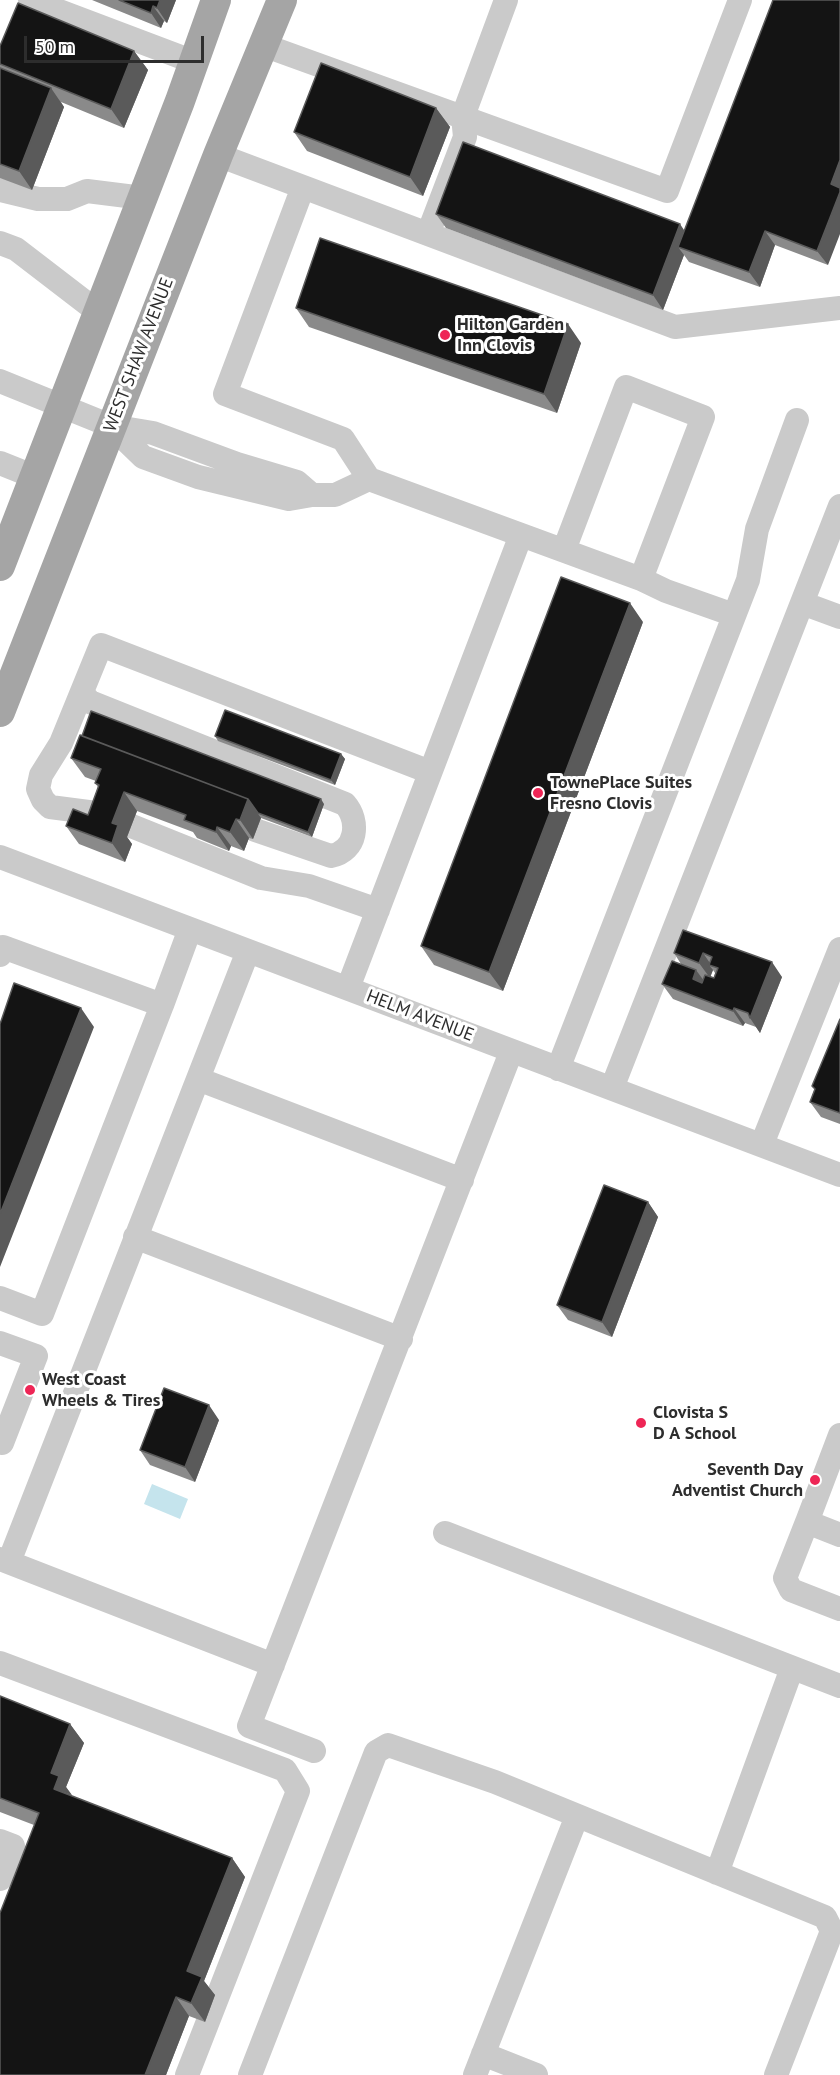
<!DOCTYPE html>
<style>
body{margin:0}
#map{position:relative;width:840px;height:2075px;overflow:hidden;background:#fff;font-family:"PT Sans",sans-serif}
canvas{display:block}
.scale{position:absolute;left:24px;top:36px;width:180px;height:27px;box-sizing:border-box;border:3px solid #2d2d2d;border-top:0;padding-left:8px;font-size:18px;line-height:21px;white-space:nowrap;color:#2d2d2d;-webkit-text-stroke:4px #fff;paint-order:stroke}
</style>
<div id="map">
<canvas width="840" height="2075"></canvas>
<div class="scale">50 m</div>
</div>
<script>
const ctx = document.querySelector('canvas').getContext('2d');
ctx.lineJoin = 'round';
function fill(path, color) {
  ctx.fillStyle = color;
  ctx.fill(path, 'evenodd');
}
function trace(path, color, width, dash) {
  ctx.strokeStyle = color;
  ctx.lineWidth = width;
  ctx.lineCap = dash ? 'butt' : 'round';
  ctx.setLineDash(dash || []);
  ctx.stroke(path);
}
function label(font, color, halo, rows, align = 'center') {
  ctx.font = font + ' "PT Sans",sans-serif';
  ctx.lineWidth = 6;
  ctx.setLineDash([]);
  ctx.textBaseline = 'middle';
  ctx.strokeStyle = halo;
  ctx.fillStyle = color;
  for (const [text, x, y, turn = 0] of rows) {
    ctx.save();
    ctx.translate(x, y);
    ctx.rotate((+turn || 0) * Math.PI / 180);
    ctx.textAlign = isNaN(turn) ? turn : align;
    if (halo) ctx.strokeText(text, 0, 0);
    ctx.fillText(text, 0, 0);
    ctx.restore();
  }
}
const water = new Path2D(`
 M 152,1484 L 188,1499 L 180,1519 L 144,1504 Z`);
const minor = new Path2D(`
 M 30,0 L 194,62
 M 263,45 L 667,191 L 740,0
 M 218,155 L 675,327 L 840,308
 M 303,187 L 225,394 L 343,439 L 369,479
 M 0,190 L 38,199 L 67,199 L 87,191 L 143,198
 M 428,234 L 465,137 L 463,116 L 506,0
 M 0,243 L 16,249 L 98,312
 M 0,381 L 111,426 L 153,433 L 237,464 L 297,482 L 312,495 L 289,499 L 198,477 L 143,457 L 111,426
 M 0,463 L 35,477
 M 312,495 L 335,495 L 369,479 L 641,579 L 703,417 L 626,387 L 564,550
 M 641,579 L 666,591 L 734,615
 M 802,603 L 840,617
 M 82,693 L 90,702 L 345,804 C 360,821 357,851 331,856 L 255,830
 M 104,814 L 50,807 L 43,800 L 38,789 L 41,775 L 61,743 L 101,645 L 430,772
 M 129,825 L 261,878 L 309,886 L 378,910
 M 0,857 L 840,1175
 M 0,955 L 3,947 L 162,1005 L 42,1314 L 0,1298
 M 348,988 L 521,535
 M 162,1005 L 190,929
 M 558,1069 L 748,580 L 757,529 L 797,420
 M 198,1079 L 462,1180
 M 612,1088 L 840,506
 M 762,1144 L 840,949
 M 135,1237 L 401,1339
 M 0,1343 L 36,1356 L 2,1443 L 0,1442
 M 807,1522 L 840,1435
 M 445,1533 L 840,1686
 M 840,1535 L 807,1522 L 785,1578 L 791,1590 L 840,1609
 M 0,1559 L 273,1665
 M 9,1562 L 248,951
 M 0,1663 L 285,1770 L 298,1791 L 187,2075
 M 314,1751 L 249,1726 L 511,1052
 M 0,1841 L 13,1846 L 0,1879
 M 717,1873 L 792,1668
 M 483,2054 L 536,2075
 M 250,2075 L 376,1752 L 388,1745 L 495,1782 L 825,1917 L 832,1931 L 776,2075
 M 475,2075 L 577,1816`);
const major = new Path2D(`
 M 0,566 L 180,101 L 216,0
 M 0,712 L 218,155 L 282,0`);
const wall = new Path2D(`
 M 92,0 L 176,0 L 167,23 L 164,21 L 161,28 Z
 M 773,0 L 828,265 L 775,245 L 760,287 L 689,262 L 684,255 L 663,310 L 446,228 L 436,214 L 685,231 Z
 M 0,46 L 134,51 L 148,70 L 124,128 L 61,102 L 64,107 L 32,190 L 0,178 Z
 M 436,108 L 450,127 L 423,196 L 307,151 L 294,132 Z
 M 296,308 L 581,343 L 557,413 L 309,327 Z
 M 643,622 L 503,991 L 434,965 L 421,946 Z
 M 215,736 L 341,754 L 345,759 L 335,785 L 218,741 Z
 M 71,758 L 324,804 L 312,837 L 261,818 L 253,839 L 249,838 L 244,851 L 231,846 L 229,851 L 197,838 L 193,832 L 137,811 L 127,837 L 132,844 L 125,862 L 79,844 L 66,826 L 88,815 L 98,787 L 95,783 L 96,781 L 85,777 Z
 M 683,930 L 782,977 L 760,1033 L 756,1027 L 745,1023 L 743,1026 L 673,999 L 662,984 L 681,964 L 674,953 ZM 713,970 L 715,973 L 714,978 L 710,976 Z
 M 840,1019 L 840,1124 L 821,1117 L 810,1102 Z
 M 648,1202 L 658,1217 L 612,1337 L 568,1320 L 557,1305 Z
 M 219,1420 L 195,1482 L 150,1465 L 140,1450 Z
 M 0,1696 L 70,1724 L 84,1743 L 66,1787 L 72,1796 L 232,1858 L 245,1877 L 204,1981 L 215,1995 L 205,2022 L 189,2016 L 166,2075 L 0,2075 L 34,1825 L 0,1812 Z`);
const shadedWall = new Path2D(`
 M 160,0 L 176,0 L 167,23 L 157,8 Z
 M 153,6 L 164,21 L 161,28 L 151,13 Z
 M 134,51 L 148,70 L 124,128 L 111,109 Z
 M 51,88 L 64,107 L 32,190 L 19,171 Z
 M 436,108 L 450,127 L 423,196 L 410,177 Z
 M 840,160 L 840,234 L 828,265 L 817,251 L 831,184 Z
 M 680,224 L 690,239 L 678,247 L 684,255 L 663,310 L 653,295 Z
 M 765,231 L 775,245 L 760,287 L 749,272 Z
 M 568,324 L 581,343 L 557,413 L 544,394 Z
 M 630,603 L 643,622 L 503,991 L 489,972 Z
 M 341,754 L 345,759 L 335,785 L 331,780 Z
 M 124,792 L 137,811 L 127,837 L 132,844 L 125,862 L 112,843 L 112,823 Z
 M 248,799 L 261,818 L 253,839 L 240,820 Z
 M 321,799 L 324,804 L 312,837 L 308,832 Z
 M 236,819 L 249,838 L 244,851 L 230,832 Z
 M 217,827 L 231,846 L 229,851 L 216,832 Z
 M 703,953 L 712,966 L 709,965 L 713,970 L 710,978 L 699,963 Z
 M 772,962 L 782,977 L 760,1033 L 750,1018 Z
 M 696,970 L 707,985 L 693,979 Z
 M 81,1008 L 94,1027 L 0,1267 L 0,1214 Z
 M 734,1008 L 745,1023 L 743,1026 L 733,1011 Z
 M 648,1202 L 658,1217 L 612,1337 L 602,1322 Z
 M 209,1405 L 219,1420 L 195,1482 L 185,1467 Z
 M 70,1724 L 84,1743 L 66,1787 L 72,1795 L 54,1789 L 51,1773 Z
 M 232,1858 L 245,1877 L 204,1981 L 215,1995 L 205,2022 L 191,2003 L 187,1971 Z
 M 176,1997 L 189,2016 L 166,2075 L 145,2075 Z`);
const building = new Path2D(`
 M 119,0 L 160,0 L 157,8 L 153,6 L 151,13 Z
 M 773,0 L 840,0 L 840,160 L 831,184 L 840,188 L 840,192 L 817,251 L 765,231 L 749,272 L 678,247 Z
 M 18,3 L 134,51 L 111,109 L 0,64 L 0,46 Z
 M 321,63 L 436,108 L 410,177 L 294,132 Z
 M 0,68 L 51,88 L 19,171 L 0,164 Z
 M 463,142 L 680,224 L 653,295 L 436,214 Z
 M 320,238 L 568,324 L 544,394 L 296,308 Z
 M 561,577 L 630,603 L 489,972 L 421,946 Z
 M 225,710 L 341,754 L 331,780 L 215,736 Z
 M 91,711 L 321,799 L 308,832 L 258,813 L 248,799 L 82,736 Z
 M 80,735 L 248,799 L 240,820 L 236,819 L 230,832 L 217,827 L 216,832 L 184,820 L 186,815 L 124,792 L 112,823 L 118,825 L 112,843 L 66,826 L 73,809 L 88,815 L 99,785 L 95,783 L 101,769 L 71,758 Z
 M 683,930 L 772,962 L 750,1018 L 748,1013 L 734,1008 L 733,1011 L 662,984 L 672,961 L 696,970 L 693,979 L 702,983 L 705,975 L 714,978 L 718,968 L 709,965 L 712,957 L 703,953 L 699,963 L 674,953 Z
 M 14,983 L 81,1008 L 0,1214 L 0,1024 Z
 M 840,1019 L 840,1113 L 810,1102 L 815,1089 L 812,1086 Z
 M 604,1185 L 648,1202 L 602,1322 L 557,1305 Z
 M 164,1388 L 209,1405 L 185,1467 L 140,1450 Z
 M 0,1696 L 70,1724 L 51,1773 L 59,1776 L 54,1789 L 232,1858 L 187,1971 L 202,1977 L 191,2003 L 176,1997 L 145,2075 L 0,2075 L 0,1913 L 39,1813 L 0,1798 Z`);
const markers = [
 [445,335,6,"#ee2656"],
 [538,793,6,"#ee2656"],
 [30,1390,6,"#ee2656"],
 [641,1423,6,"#ee2656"],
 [815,1480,6,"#ee2656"]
];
const poiNames = [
 ["Hilton Garden",457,325],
 ["Inn Clovis",457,346],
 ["TownePlace Suites",550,783],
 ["Fresno Clovis",550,804],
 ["West Coast",42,1380],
 ["Wheels & Tires",42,1401],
 ["Clovista S",653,1413],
 ["D A School",653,1434],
 ["Seventh Day",803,1470,"right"],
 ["Adventist Church",803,1491,"right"]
];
const streetNames = [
 ["WEST SHAW AVENUE",139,355,-69],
 ["HELM AVENUE",420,1016,21]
];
fill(water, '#c5e4ed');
trace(minor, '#cacaca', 24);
trace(major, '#a5a5a5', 30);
fill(wall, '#8a8a8a');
fill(shadedWall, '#5a5a5a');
fill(building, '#141414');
trace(building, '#5a5a5a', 1.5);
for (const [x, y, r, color] of markers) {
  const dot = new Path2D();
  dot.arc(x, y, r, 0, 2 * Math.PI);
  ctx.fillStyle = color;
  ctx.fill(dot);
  trace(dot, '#fff', 2);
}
label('bold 18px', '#2d2d2d', '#fff', poiNames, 'left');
label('18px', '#2d2d2d', '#fff', streetNames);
</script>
